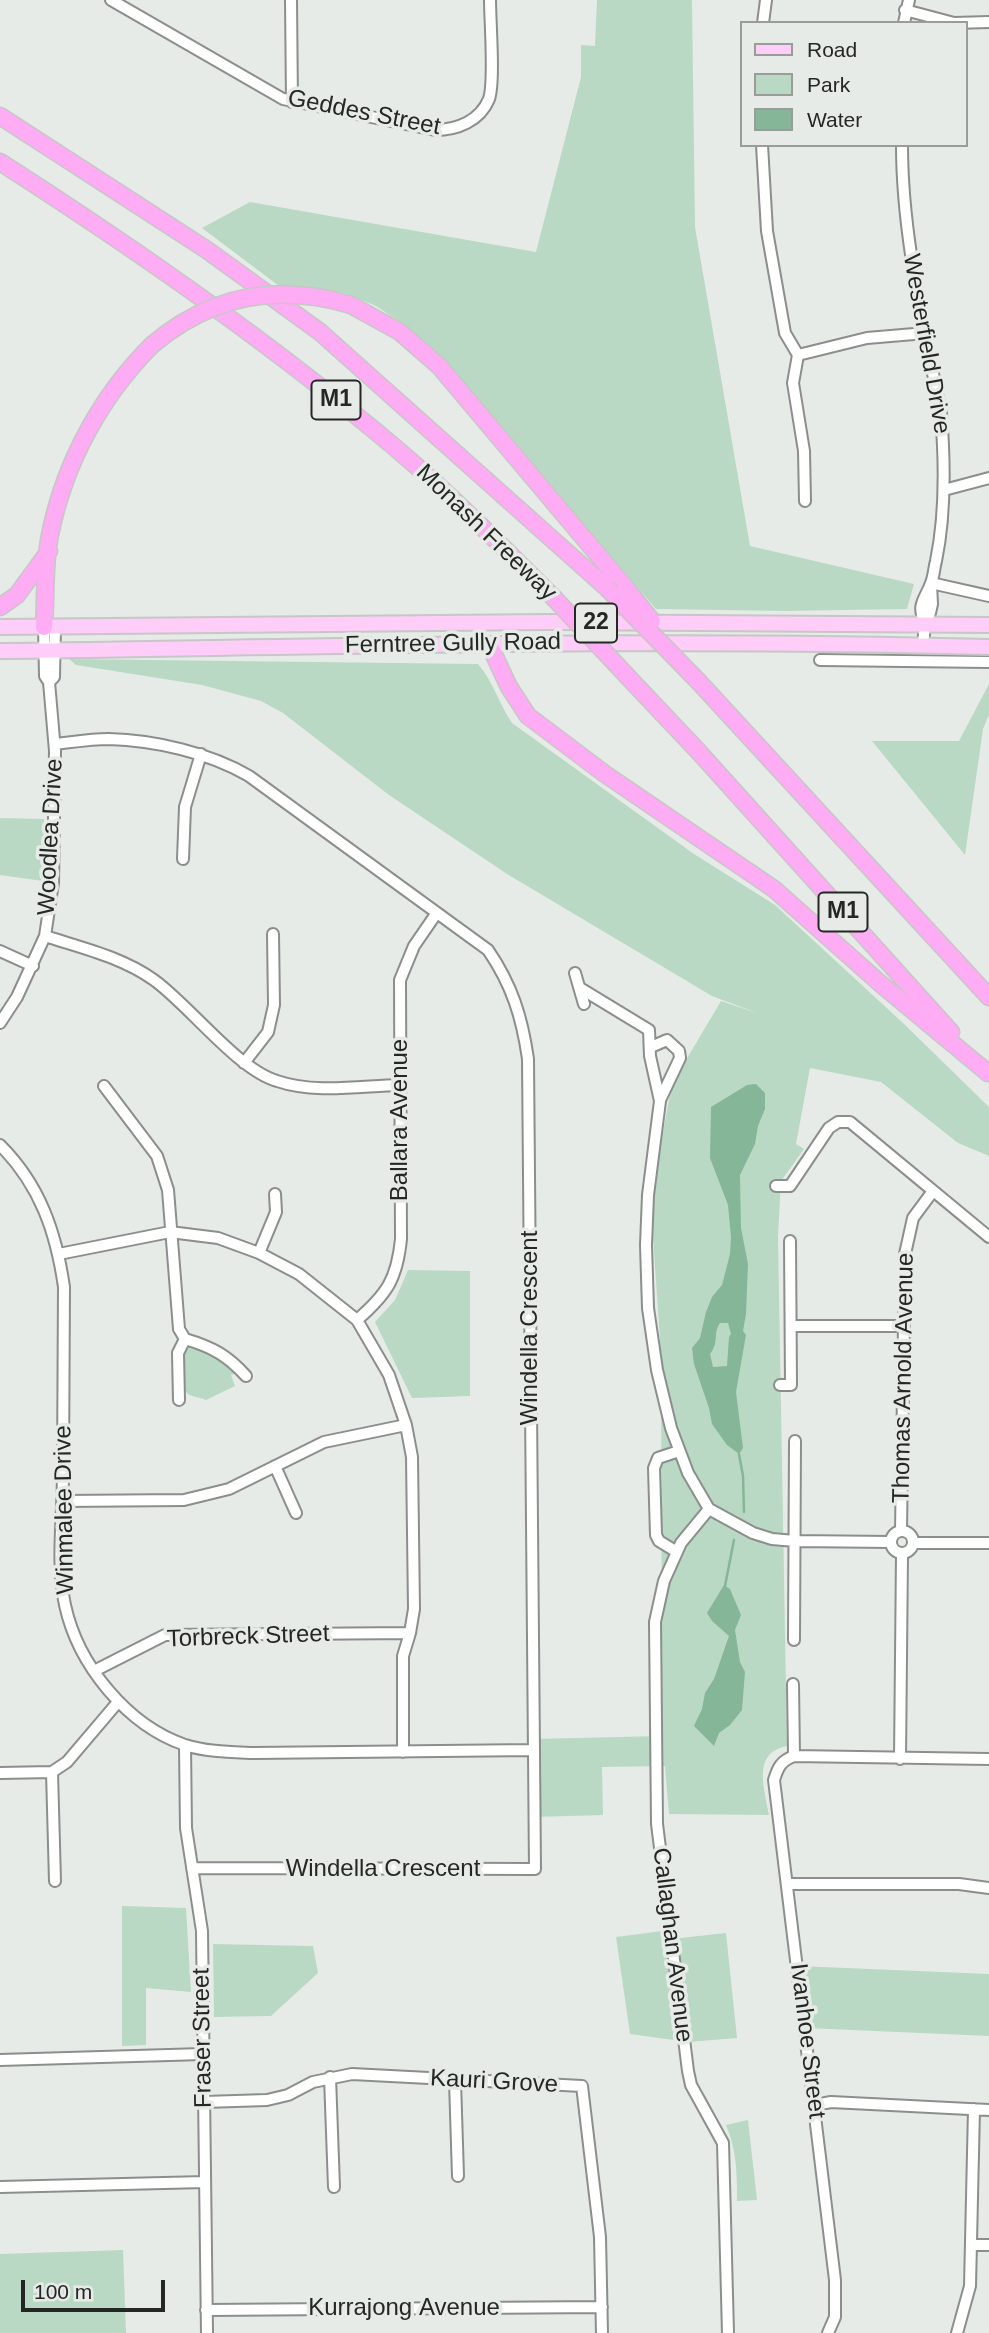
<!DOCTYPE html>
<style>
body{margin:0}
#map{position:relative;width:989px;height:2333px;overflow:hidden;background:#e6ebe7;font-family:Helvetica,sans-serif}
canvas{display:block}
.legend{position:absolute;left:740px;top:21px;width:228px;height:126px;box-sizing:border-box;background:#e6ebe7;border:2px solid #999d99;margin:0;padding:9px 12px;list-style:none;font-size:21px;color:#252725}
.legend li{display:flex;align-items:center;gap:14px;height:35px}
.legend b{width:35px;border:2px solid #999d99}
.scale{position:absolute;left:21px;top:2280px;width:144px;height:32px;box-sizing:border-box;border:4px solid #252725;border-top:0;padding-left:9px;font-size:21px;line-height:24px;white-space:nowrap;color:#252725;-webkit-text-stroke:5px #e6ebe7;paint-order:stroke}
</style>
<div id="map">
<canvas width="989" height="2333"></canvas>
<ul class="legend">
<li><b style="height:9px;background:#fecdf8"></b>Road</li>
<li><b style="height:19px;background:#bad9c4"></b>Park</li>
<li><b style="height:19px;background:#85b697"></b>Water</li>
</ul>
<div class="scale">100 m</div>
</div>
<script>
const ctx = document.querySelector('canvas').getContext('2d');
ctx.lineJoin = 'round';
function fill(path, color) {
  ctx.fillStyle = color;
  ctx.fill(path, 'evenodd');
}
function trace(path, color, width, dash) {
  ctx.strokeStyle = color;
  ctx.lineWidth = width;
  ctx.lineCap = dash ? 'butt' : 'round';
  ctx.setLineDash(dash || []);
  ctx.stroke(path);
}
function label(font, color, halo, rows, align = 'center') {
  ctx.font = font + ' Helvetica,sans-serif';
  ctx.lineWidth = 7;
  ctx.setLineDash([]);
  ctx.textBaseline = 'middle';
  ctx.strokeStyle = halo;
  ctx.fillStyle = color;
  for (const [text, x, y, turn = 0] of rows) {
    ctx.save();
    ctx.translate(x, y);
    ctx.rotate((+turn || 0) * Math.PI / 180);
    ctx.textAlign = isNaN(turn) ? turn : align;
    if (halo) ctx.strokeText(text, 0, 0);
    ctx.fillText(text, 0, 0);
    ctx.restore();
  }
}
const green = new Path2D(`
 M 597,0 L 692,0 L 695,227 L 750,546 L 914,584 L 907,609 L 785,611 L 656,609 L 430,346 L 408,327 L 376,306 L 344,293 L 307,287 L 279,286 L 202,228 L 250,202 L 536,252 L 581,77 L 581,45 L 595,46 Z
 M 69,659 L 478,664 C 493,681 499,704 512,723 L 694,854 L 775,905 L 903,1023 L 989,1107 L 989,1156 L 958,1143 L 881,1082 L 810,1068 L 796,1144 L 804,1149 L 781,1181 L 778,1236 L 787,1746 C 751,1753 765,1789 769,1815 L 669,1814 L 665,1766 L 602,1767 L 603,1815 L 534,1817 L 532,1739 L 662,1736 L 661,1355 L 652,1222 L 658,1161 L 669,1099 L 676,1077 L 721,1001 L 757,1013 L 712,996 L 507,874 L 389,795 L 283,713 L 261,701 L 202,685 L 76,665 Z
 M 989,684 L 989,715 L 983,729 L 965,855 L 872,741 L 959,741 Z
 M 0,818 L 44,819 L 43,881 L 0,875 Z
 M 408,1270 L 470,1271 L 470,1396 L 412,1398 L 375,1322 L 395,1300 Z
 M 185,1348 C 204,1348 218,1359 234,1369 L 234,1374 L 231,1375 L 235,1386 L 206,1400 C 200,1397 190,1397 186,1392 C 180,1387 182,1355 185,1348 Z
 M 122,1906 L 186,1908 L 191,1992 L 146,1988 L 146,2045 L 122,2046 Z
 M 670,1930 L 671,1939 L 726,1933 L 737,2038 L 688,2042 L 630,2034 L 616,1937 Z
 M 213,1944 L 313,1946 L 318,1973 L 271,2016 L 214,2017 Z
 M 798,1966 L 989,1974 L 989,2036 L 806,2028 Z
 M 748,2120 L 757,2200 L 737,2201 C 737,2174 737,2151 726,2125 Z
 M 123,2250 L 126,2333 L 0,2333 L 0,2254 Z`);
const water = new Path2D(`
 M 756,1084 L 765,1093 L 765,1109 L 758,1126 L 755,1144 L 740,1175 L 741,1228 L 748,1264 L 746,1314 L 743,1331 L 746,1335 L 736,1392 L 743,1448 L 739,1454 L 727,1445 L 712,1424 L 709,1408 L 694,1364 L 692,1348 L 700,1338 L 706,1312 L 712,1297 L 722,1285 L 730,1254 L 731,1237 L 728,1205 L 710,1158 L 711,1107 L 747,1085 ZM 720,1323 L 728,1323 L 731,1334 L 729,1337 L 727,1366 L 713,1367 L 710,1354 C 720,1341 712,1335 720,1323 Z
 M 724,1585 L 730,1589 L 741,1615 L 735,1630 L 740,1662 L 745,1672 L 742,1710 L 730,1725 L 719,1733 L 714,1746 L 694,1726 L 702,1709 L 705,1693 L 714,1679 L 729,1636 L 712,1621 L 707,1613 Z`);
const stream = new Path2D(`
 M 739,1454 L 743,1476 L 744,1512
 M 725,1586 L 734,1540`);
const minor = new Path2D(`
 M 111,0 L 283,99 L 435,130 C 457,130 480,121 489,99 C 495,81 490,22 490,0
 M 291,0 L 292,102
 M 905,10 L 954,23 L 989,22
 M 763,23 L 766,0
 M 904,23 L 909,0
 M 762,145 L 767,231 L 785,333 L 798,355
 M 902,145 C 902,236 924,325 941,414 C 945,463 946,513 936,561 C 934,568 934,576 931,583 C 925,600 916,604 925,623
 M 798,355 L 793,383 L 804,451 L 805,501
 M 798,355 L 867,338 L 926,333
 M 944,490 L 989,478
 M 931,583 L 989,596
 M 923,646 L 925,623 L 930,613 L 932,604 L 931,584
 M 820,660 L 989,662
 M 49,682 L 54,677 L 55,627
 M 55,744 C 73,742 91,739 109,739 C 154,740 210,753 249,776 L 488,950 C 512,985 522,1017 528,1059 L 535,1869 L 192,1868
 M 183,859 L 185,807 L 201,754
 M 45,936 C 82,948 122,957 154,980 C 190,1006 237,1069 277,1081 C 315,1094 360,1086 399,1085
 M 0,951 L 33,966
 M 575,973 L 584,1004
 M 580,988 L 649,1030 L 650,1056 L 660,1101 L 648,1195 L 646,1245 L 648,1308 L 657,1370 L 671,1428 L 688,1473 L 709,1509 L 753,1533 L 772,1539 L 795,1541 L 891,1542
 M 0,1023 L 17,997 L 45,936 L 53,883 L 55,751 L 49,682 L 45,676 L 44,627
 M 651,1047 L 667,1040 L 679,1051 L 680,1058 L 660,1100
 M 244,1063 L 268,1032 L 274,1005 L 273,934
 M 104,1086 L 157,1156 L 168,1190 L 179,1329 L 185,1339 L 178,1353 L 179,1400
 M 0,1145 C 40,1185 56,1232 64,1287 C 64,1349 63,1411 63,1473 C 63,1515 56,1565 65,1605 C 78,1665 127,1725 185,1745 C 207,1752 231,1752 254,1753 L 533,1750
 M 776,1186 L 790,1186 L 829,1128 L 838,1122 L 850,1122 L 989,1237
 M 259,1253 L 276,1212 L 275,1194
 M 59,1254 L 170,1232 L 218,1238 L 259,1253 L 299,1274 L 357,1320 L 389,1375 L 406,1425 L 412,1457 L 414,1609 L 410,1633 L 403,1656 L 403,1752
 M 357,1320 C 387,1294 397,1279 401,1239 L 400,980 L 414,946 L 436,914
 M 792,1326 L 904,1326
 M 185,1339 C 212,1347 227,1355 246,1376
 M 780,1385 L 791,1385 L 790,1241
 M 275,1466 L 296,1513
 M 63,1501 L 184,1500 L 229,1489 L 324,1442 L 406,1425
 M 709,1509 L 681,1543 L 677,1552 L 664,1581 L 655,1622 L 657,1824 L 688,2071 L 691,2085 L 723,2143 L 728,2333
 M 901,1531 L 905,1254 L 913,1218 L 933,1191
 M891 1542a11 11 0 1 1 22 0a11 11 0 1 1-22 0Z
 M 913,1543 L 989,1543
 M 677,1552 L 659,1541 L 656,1535 L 654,1468 L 658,1458 L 679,1451
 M 794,1640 L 795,1441
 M 94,1671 L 165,1635 L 410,1633
 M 793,1684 L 794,1756
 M 185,1745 L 186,1828 L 202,1931 L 207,2333
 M 900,1759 L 902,1554
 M 52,1772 L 55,1881
 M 0,1773 L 52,1772 L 67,1762 L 118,1702
 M 787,1884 L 959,1884 L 989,1888
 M 0,2060 L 203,2054
 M 330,2077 L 334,2187
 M 455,2081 L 458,2176
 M 204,2102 L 267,2100 L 288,2095 L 313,2082 L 352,2074 L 582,2086 L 600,2237 L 602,2333
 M 815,2105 L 831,2102 L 989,2110
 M 0,2187 L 205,2182
 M 972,2245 L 989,2245
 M 206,2310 L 602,2307
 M 828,2333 L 835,2317 L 835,2280 L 774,1780 C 778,1767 781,1761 794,1756 L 989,1759
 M 957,2333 L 970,2286 L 974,2109`);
const major = new Path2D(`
 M 0,627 L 550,622 L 989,625
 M 0,651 C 330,647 659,638 989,647`);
const highway = new Path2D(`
 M 0,116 L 207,250 L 320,332 L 608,589
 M 0,162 C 136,249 268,341 392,445 C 449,493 502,546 554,598
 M 351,305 L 400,332 L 439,366 L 625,587
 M 0,607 L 17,595 L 49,551
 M 44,627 C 46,595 44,561 51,530 C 66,460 102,395 152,345
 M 489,644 L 509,687 L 528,716 L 605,774 L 774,889 L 882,985 L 988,1073
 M 628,677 L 698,751 L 951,1032
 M 698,681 L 989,997`);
const highwayBridge = new Path2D(`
 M 152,345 C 211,295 278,283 351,305
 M 625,587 L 652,621
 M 608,589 L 698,681
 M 554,598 L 628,677`);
const shields = [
 [336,400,49],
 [596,623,42],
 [843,912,49]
];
const shieldNames = [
 ["M1",336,400],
 ["22",596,623],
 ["M1",843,912]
];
const streetNames = [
 ["Geddes Street",364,113,11],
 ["Westerfield Drive",926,344,80],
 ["Monash Freeway",486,533,44],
 ["Ferntree Gully Road",453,644,-1],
 ["Woodlea Drive",51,837,-87],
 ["Ballara Avenue",400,1120,-90],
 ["Windella Crescent",530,1328,-90],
 ["Thomas Arnold Avenue",904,1378,-89],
 ["Winmalee Drive",65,1510,-91],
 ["Torbreck Street",248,1637,-2],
 ["Windella Crescent",383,1869],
 ["Callaghan Avenue",672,1945,83],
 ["Fraser Street",203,2038,-91],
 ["Ivanhoe Street",807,2041,83],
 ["Kauri Grove",494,2082,3],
 ["Kurrajong Avenue",404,2308]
];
fill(green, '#bad9c4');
fill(water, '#85b697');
trace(stream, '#85b697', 2.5);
trace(minor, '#8b8f8c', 14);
trace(major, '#c6c7c6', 18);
trace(highway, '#c6c7c6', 19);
trace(minor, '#fff', 10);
trace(major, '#fecdf8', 14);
trace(highway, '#feacf3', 16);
trace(highwayBridge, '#c6c7c6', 19, []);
trace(highwayBridge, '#feacf3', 16);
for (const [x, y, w] of shields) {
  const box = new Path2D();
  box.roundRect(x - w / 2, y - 19.5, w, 39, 5);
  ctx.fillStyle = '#e6ebe7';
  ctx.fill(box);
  trace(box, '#252725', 2);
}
label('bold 23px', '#252725', null, shieldNames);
label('24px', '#252725', '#e6ebe7', streetNames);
</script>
